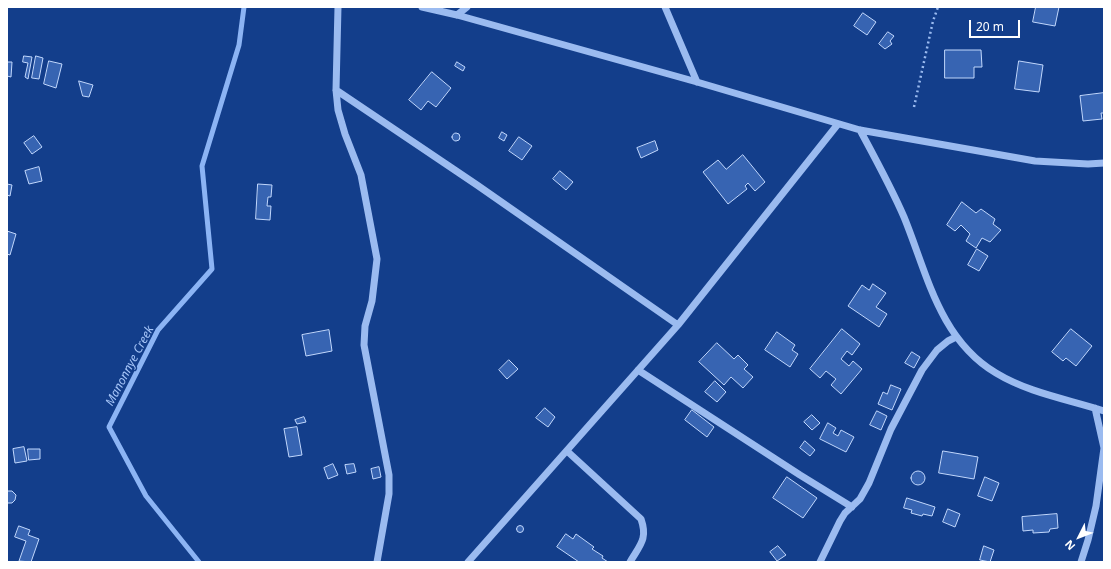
<!DOCTYPE html>
<style>
body{margin:0}
#map{position:relative;width:1111px;height:569px;overflow:hidden;background:#133e8b;font-family:"Noto Sans",sans-serif}
canvas{display:block}
.frame{position:absolute;inset:0;border:8px solid #fff;pointer-events:none}
.north{position:absolute;left:1059px;top:517px;width:40px;height:40px;-webkit-text-stroke:3px #133e8b;paint-order:stroke;rotate:228deg;font-size:11px;font-weight:700;line-height:16px;text-align:center;color:#fff}
.north::after{content:'';display:block;margin:auto;width:14px;height:18px;background:#fff;clip-path:polygon(50% 0,100% 100%,50% 72%,0 100%)}
.scale{position:absolute;left:969px;top:20px;width:51px;height:18px;box-sizing:border-box;border:2px solid #fff;border-top:0;padding-left:5px;font-size:12px;line-height:14px;white-space:nowrap;color:#fff;-webkit-text-stroke:3px #133e8b;paint-order:stroke}
</style>
<div id="map">
<canvas width="1111" height="569"></canvas>
<div class="frame"></div>
<div class="north">N</div>
<div class="scale">20 m</div>
</div>
<script>
const ctx = document.querySelector('canvas').getContext('2d');
ctx.lineJoin = 'round';
function trace(path, color, width, dash) {
  ctx.strokeStyle = color;
  ctx.lineWidth = width;
  ctx.lineCap = dash ? 'butt' : 'round';
  ctx.setLineDash(dash || []);
  ctx.stroke(path);
}
function fill(path, color) {
  ctx.fillStyle = color;
  ctx.fill(path, 'evenodd');
}
function label(font, color, halo, rows, align = 'center') {
  ctx.font = font + ' "Noto Sans",sans-serif';
  ctx.lineWidth = 3;
  ctx.setLineDash([]);
  ctx.textBaseline = 'middle';
  ctx.strokeStyle = halo;
  ctx.fillStyle = color;
  for (const [text, x, y, turn = 0] of rows) {
    ctx.save();
    ctx.translate(x, y);
    ctx.rotate((+turn || 0) * Math.PI / 180);
    ctx.textAlign = isNaN(turn) ? turn : align;
    if (halo) ctx.strokeText(text, 0, 0);
    ctx.fillText(text, 0, 0);
    ctx.restore();
  }
}
const stream = new Path2D(`
 M 199,562 L 146,496 L 109,427 L 158,330 L 212,269 L 202,166 L 239,45 L 244,7`);
const building = new Path2D(`
 M 1036,7 L 1059,7 L 1055,26 L 1033,22 Z
 M 863,13 L 876,22 L 867,35 L 854,26 Z
 M 888,32 L 894,36 L 890,41 L 892,44 L 885,49 L 879,44 Z
 M 945,50 L 981,50 L 982,67 L 974,67 L 974,78 L 945,78 Z
 M 24,56 L 32,57 L 28,79 L 25,77 L 28,63 L 23,62 Z
 M 36,56 L 43,58 L 39,79 L 32,78 Z
 M 49,61 L 62,64 L 56,88 L 44,84 Z
 M 1019,61 L 1043,65 L 1039,92 L 1015,89 Z
 M 7,62 L 12,62 L 11,77 L 7,76 Z
 M 457,62 L 465,67 L 463,71 L 455,66 Z
 M 432,72 L 451,88 L 436,107 L 428,101 L 421,110 L 409,100 Z
 M 79,81 L 93,85 L 89,97 L 83,96 Z
 M 1104,93 L 1104,113 L 1101,113 L 1102,119 L 1083,121 L 1080,96 Z
 M 502,132 L 507,135 L 504,141 L 499,138 Z
 M452 137a4 4 0 1 1 8 0a4 4 0 1 1-8 0Z
 M 34,136 L 42,147 L 32,154 L 24,143 Z
 M 519,137 L 532,146 L 522,160 L 509,151 Z
 M 655,141 L 658,150 L 641,158 L 637,148 Z
 M 743,155 L 765,182 L 755,191 L 748,183 L 745,186 L 747,189 L 728,204 L 703,172 L 718,160 L 726,169 Z
 M 39,167 L 42,181 L 29,184 L 25,171 Z
 M 560,171 L 573,182 L 566,190 L 553,179 Z
 M 7,184 L 12,185 L 10,196 L 7,195 Z
 M 258,184 L 272,185 L 271,197 L 268,197 L 267,206 L 271,206 L 270,220 L 256,219 Z
 M 962,202 L 976,213 L 981,209 L 995,219 L 993,224 L 1001,230 L 990,242 L 982,238 L 976,248 L 966,241 L 970,234 L 961,225 L 955,231 L 947,225 Z
 M 7,231 L 16,234 L 10,255 L 7,254 Z
 M 977,249 L 988,256 L 979,271 L 968,265 Z
 M 873,284 L 886,293 L 876,307 L 887,314 L 879,327 L 848,306 L 862,285 L 869,290 Z
 M 842,329 L 860,344 L 852,355 L 847,351 L 841,359 L 849,366 L 853,361 L 862,369 L 841,394 L 831,385 L 836,379 L 826,371 L 820,378 L 810,369 Z
 M 1071,329 L 1092,346 L 1076,366 L 1066,358 L 1063,361 L 1052,352 Z
 M 329,330 L 332,351 L 306,356 L 302,335 Z
 M 777,332 L 795,345 L 792,350 L 798,354 L 790,367 L 765,350 Z
 M 717,343 L 734,359 L 738,355 L 748,365 L 744,369 L 753,377 L 743,388 L 731,377 L 724,385 L 699,362 Z
 M 912,352 L 920,357 L 914,368 L 905,363 Z
 M 509,360 L 518,369 L 507,379 L 499,370 Z
 M 715,381 L 726,392 L 717,402 L 705,392 Z
 M 891,385 L 901,389 L 892,410 L 878,404 L 883,392 L 887,394 Z
 M 545,408 L 555,417 L 548,427 L 536,418 Z
 M 692,410 L 714,427 L 707,437 L 685,420 Z
 M 877,411 L 887,416 L 881,430 L 870,425 Z
 M 812,415 L 820,423 L 812,430 L 804,422 Z
 M 304,417 L 306,422 L 297,424 L 295,420 Z
 M 828,423 L 836,428 L 833,433 L 838,436 L 841,430 L 854,437 L 846,452 L 820,439 Z
 M 297,427 L 302,455 L 289,457 L 284,429 Z
 M 805,441 L 815,450 L 810,456 L 800,448 Z
 M 24,447 L 27,461 L 15,463 L 13,449 Z
 M 28,449 L 40,449 L 40,459 L 29,460 Z
 M 943,451 L 978,457 L 974,479 L 939,473 Z
 M 333,464 L 338,475 L 328,479 L 324,468 Z
 M 354,464 L 356,472 L 347,474 L 345,465 Z
 M 379,467 L 381,477 L 373,479 L 371,469 Z
 M911 478a7 7 0 1 1 14 0a7 7 0 1 1-14 0Z
 M 787,477 L 817,498 L 803,518 L 773,498 Z
 M 985,477 L 999,483 L 992,501 L 978,496 Z
 M 7,491 L 12,491 L 16,495 L 15,500 L 12,503 L 7,503 Z
 M 907,498 L 935,507 L 932,516 L 923,514 L 922,516 L 911,513 L 912,510 L 904,508 Z
 M 948,509 L 960,514 L 955,527 L 943,522 Z
 M 1057,514 L 1058,528 L 1050,529 L 1049,532 L 1033,533 L 1033,530 L 1023,531 L 1022,517 Z
 M516.5 529a3.5 3.5 0 1 1 7 0a3.5 3.5 0 1 1-7 0Z
 M 19,526 L 30,530 L 28,535 L 39,539 L 31,562 L 19,561 L 26,541 L 15,537 Z
 M 566,534 L 573,539 L 576,534 L 594,547 L 592,549 L 603,556 L 602,558 L 608,562 L 579,562 L 557,547 Z
 M 778,546 L 786,555 L 777,561 L 770,552 Z
 M 984,546 L 994,550 L 990,562 L 980,560 Z`);
const path = new Path2D(`
 M 914,107 L 933,21 L 938,7`);
const minor = new Path2D(`
 M 338,7 L 336,90 L 338,110 L 345,134 L 361,175 L 377,259 L 372,301 L 365,326 L 364,345 L 389,475 L 389,494 L 377,562
 M 422,7 L 457,15 L 697,82 L 860,130 L 1035,161 L 1088,164 L 1104,163
 M 665,7 L 697,82
 M 457,15 L 467,7
 M 336,90 L 477,185 L 678,325
 M 860,130 C 875,158 891,187 904,217 C 927,273 939,339 996,373 C 1029,393 1067,399 1104,411
 M 638,370 L 800,475 L 852,507
 M 567,451 L 641,519 C 648,539 640,545 630,562
 M 468,562 L 678,325 L 838,124
 M 820,562 L 840,521 L 845,513 L 860,499 L 869,483 L 891,429 L 922,370 L 937,350 L 948,341 L 956,337
 M 1081,562 L 1088,540 L 1096,506 L 1104,448 L 1095,408`);
const waterNames = [
 ["Manonnye Creek",130,366,-62]
];
trace(stream, '#8cb4f4', 5);
fill(building, '#3764b2');
trace(building, '#c1d7fc', 1);
trace(path, '#9bbbf0', 2.5, [2, 3]);
trace(minor, '#9bbbf0', 7);
label('italic 12px', '#a6c5f8', '#133e8b', waterNames);
</script>
